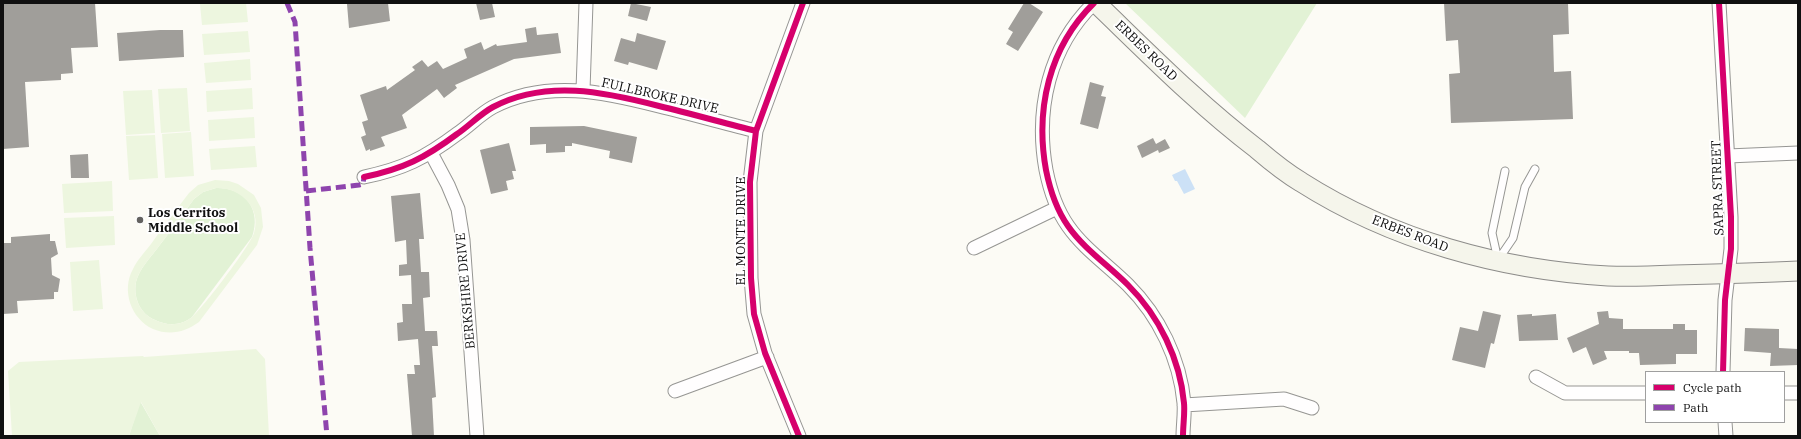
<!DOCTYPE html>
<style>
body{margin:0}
#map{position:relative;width:1801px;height:439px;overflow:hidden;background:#fcfbf5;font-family:"IBM Plex Serif",serif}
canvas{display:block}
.frame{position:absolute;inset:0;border:4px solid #101010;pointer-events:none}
.legend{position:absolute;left:1645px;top:371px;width:140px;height:52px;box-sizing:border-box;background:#fff;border:1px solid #9f9f9f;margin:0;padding:5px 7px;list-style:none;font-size:12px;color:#101010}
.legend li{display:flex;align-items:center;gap:8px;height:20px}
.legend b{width:20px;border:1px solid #9f9f9f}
</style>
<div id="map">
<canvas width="1801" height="439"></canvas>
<div class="frame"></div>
<ul class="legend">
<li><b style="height:5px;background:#d6006c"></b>Cycle path</li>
<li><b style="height:5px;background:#8e44ad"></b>Path</li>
</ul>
</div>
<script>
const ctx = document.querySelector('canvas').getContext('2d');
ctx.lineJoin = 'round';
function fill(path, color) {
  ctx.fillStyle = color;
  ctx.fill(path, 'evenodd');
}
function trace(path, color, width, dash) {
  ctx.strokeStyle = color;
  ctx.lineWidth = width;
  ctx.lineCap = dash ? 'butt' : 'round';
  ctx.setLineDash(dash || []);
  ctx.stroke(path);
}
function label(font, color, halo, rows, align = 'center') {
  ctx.font = font + ' "IBM Plex Serif",serif';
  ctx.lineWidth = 4;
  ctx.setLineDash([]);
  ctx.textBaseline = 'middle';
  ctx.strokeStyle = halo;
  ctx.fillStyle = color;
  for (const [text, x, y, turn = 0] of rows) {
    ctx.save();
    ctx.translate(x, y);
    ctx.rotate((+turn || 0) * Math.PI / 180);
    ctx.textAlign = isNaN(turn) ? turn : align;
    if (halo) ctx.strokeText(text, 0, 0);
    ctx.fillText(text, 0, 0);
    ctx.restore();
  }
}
const green = new Path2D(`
 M 1125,3 L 1317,3 L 1245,118 Z
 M 216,188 C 245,187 262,210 252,237 L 192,317 C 181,326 167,326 155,320 C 140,314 133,297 136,282 C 139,269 151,257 159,246 C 171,231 182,215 194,199 L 203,192 Z
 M 140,401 L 160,436 L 129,436 Z`);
const pitch = new Path2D(`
 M 217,3 L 246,3 L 248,22 L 202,25 L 200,4 Z
 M 248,31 L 250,52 L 204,55 L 202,34 Z
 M 250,59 L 251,80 L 206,83 L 204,63 Z
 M 187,88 L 190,131 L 161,133 L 158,89 Z
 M 252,88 L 253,109 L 207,112 L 206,91 Z
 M 152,90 L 155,133 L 126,135 L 123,91 Z
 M 254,117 L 255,138 L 209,141 L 208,120 Z
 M 191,132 L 194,176 L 165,178 L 162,134 Z
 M 155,135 L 158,178 L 129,180 L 126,136 Z
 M 255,146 L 257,167 L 211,170 L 209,149 Z
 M 215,180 L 229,181 L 238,184 L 254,195 L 261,208 L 263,227 L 257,245 L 199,322 C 185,332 170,336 153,329 C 131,319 121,290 133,269 C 137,260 145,252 151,244 C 163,227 176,210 189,193 L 198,185 ZM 216,188 C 240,187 262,208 254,233 C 250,246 203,308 192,317 C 181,326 167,326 155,320 C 140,314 133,297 136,282 C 139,269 151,257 159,246 C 171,231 182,215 194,199 L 203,192 Z
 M 112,181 L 113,211 L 64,213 L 62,184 Z
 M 114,216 L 115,245 L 66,248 L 64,218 Z
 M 99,260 L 103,309 L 73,311 L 70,262 Z
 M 256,349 L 265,359 L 269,436 L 160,436 L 141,402 L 129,436 L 12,436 L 8,371 L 19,362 L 143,356 L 144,357 Z`);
const water = new Path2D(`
 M 1185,169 L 1195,189 L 1184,194 L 1177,181 L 1175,181 L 1172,175 Z`);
const building = new Path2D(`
 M 3,3 L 95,3 L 98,47 L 71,48 L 73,73 L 61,74 L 61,80 L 25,82 L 29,147 L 3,149 Z
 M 354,3 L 388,3 L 390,21 L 349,28 L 347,4 Z
 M 476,3 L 492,3 L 495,17 L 480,20 Z
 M 631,3 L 651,7 L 647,21 L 628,16 Z
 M 1024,3 L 1029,3 L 1043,12 L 1018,51 L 1006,44 L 1013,32 L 1008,29 Z
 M 1444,3 L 1568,3 L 1569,34 L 1553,35 L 1554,72 L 1571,71 L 1573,119 L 1451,123 L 1449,74 L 1460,73 L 1458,40 L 1446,41 Z
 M 536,27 L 537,35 L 558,33 L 561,53 L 514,59 L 455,85 L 457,88 L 444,98 L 437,89 L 402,115 L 407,128 L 381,137 L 385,146 L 370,151 L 370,149 L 366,151 L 361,137 L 366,135 L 362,122 L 368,120 L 360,95 L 386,86 L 387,90 L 415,70 L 412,67 L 422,60 L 428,67 L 437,61 L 443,69 L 467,58 L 464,49 L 481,42 L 484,50 L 496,44 L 497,46 L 527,42 L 525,29 Z
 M 160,30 L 183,30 L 184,57 L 119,61 L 117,33 Z
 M 637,33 L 666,41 L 657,70 L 629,62 L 628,65 L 614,61 L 621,38 L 635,42 Z
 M 1090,82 L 1104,86 L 1101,96 L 1106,97 L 1098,129 L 1080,124 Z
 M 584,126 L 637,137 L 632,163 L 609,158 L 610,151 L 572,143 L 572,146 L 565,146 L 565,152 L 546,153 L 546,144 L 530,145 L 530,127 Z
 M 1153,138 L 1156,144 L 1165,139 L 1170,148 L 1159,153 L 1158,150 L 1142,158 L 1137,146 Z
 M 509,143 L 516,171 L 512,171 L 514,179 L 506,181 L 508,190 L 491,194 L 480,150 Z
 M 88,154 L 89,178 L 71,178 L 70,155 Z
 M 420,193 L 424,239 L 419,239 L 421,272 L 429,272 L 430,297 L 423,298 L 425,331 L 437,331 L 438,346 L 432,346 L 436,397 L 432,398 L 434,436 L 412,436 L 407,374 L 415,374 L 414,365 L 420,365 L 418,339 L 398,341 L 397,323 L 403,322 L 402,304 L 412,304 L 411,275 L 399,276 L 399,265 L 407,264 L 406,240 L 395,242 L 391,196 Z
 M 50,234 L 50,241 L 55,241 L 58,254 L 51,258 L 52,275 L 60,279 L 58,292 L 54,292 L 54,299 L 17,301 L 18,313 L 3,314 L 3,243 L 11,243 L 11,237 Z
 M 1483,311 L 1501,315 L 1494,344 L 1491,343 L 1485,368 L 1452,360 L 1460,327 L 1478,331 Z
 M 1608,311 L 1609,318 L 1623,319 L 1623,329 L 1673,329 L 1673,324 L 1685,324 L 1685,330 L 1697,330 L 1697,354 L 1676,354 L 1676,364 L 1640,365 L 1639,353 L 1629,353 L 1629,351 L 1604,351 L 1607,359 L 1593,365 L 1586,347 L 1573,353 L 1567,338 L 1599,324 L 1597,312 Z
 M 1532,314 L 1532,316 L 1556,314 L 1558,340 L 1519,341 L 1517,315 Z
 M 1745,328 L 1779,329 L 1779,348 L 1798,349 L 1798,365 L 1770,366 L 1771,353 L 1744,351 Z`);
const service = new Path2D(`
 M 1498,260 L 1513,238 L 1525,187 L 1535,169
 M 1498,260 L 1492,233 L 1505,171`);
const minor = new Path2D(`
 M 1094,3 C 1049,47 1035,109 1046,170 C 1050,190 1056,209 1068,226 C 1084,249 1108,265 1128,285 C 1159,316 1180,359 1184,403 C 1185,413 1183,425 1183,436
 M 1719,3 L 1731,217 L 1731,249 L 1725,300 L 1723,372
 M 583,90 L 586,3
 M 431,153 L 448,185 L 458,209 L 463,240 L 477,436
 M 1728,156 L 1798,153
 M 364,177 C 403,169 425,158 457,134 C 469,126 480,114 493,107 C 546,79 605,92 659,106 C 692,114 724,123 756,131
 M 974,248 L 1057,208
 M 1536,377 L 1565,393 L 1646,393
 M 675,391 L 767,357
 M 1784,393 L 1798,393
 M 1184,405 L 1284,399 L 1312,408
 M 1725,422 L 1726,436
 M 799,436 L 765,353 L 754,314 L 751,278 L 750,182 L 756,131 L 803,3`);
const secondary = new Path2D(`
 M 1096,3 C 1148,53 1199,105 1257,149 C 1271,161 1286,173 1301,182 C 1392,240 1501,270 1608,276 C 1631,277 1653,276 1675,275 C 1716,274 1757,273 1798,271`);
const quiet = new Path2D(`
 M 287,3 L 295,22 L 310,248 L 327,436
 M 306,191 L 359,185 L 363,184 L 364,177`);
const cycleway = new Path2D(`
 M 1094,3 C 1049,47 1035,109 1046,170 C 1050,190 1056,209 1068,226 C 1084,249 1108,265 1128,285 C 1159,316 1180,359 1184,403 C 1185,413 1183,425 1183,436
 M 1719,3 L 1731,217 L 1731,249 L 1725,300 L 1723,372
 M 364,177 C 403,169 425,158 457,134 C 469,126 480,114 493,107 C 546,79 605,92 659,106 C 692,114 724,123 756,131
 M 799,436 L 765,353 L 754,314 L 751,278 L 750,182 L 756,131 L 803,3`);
const markers = [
 [140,220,4,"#636260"]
];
const streetNames = [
 ["ERBES ROAD",1146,51,44],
 ["FULLBROKE DRIVE",660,96,13],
 ["SAPRA STREET",1718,188,-92],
 ["EL MONTE DRIVE",741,231,-90],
 ["ERBES ROAD",1410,234,21],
 ["BERKSHIRE DRIVE",466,291,-95]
];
const poiNames = [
 ["Los Cerritos",148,213],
 ["Middle School",148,228]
];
fill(green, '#e2f2d5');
fill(pitch, '#edf6df');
fill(water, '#cce1f6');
fill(building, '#a09e9a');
trace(service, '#969693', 9);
trace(minor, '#969693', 15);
trace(secondary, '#8d8c8a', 21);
trace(service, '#fffefe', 7);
trace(minor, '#fffefe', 13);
trace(secondary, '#f5f5eb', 19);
trace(quiet, '#8e44ad', 5, [10, 5]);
trace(cycleway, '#d6006c', 6);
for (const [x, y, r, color] of markers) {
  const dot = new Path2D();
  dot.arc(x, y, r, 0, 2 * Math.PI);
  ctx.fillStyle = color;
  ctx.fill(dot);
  trace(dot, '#fff', 1.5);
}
label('13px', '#101010', '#fff', streetNames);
label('bold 13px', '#101010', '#fff', poiNames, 'left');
</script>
